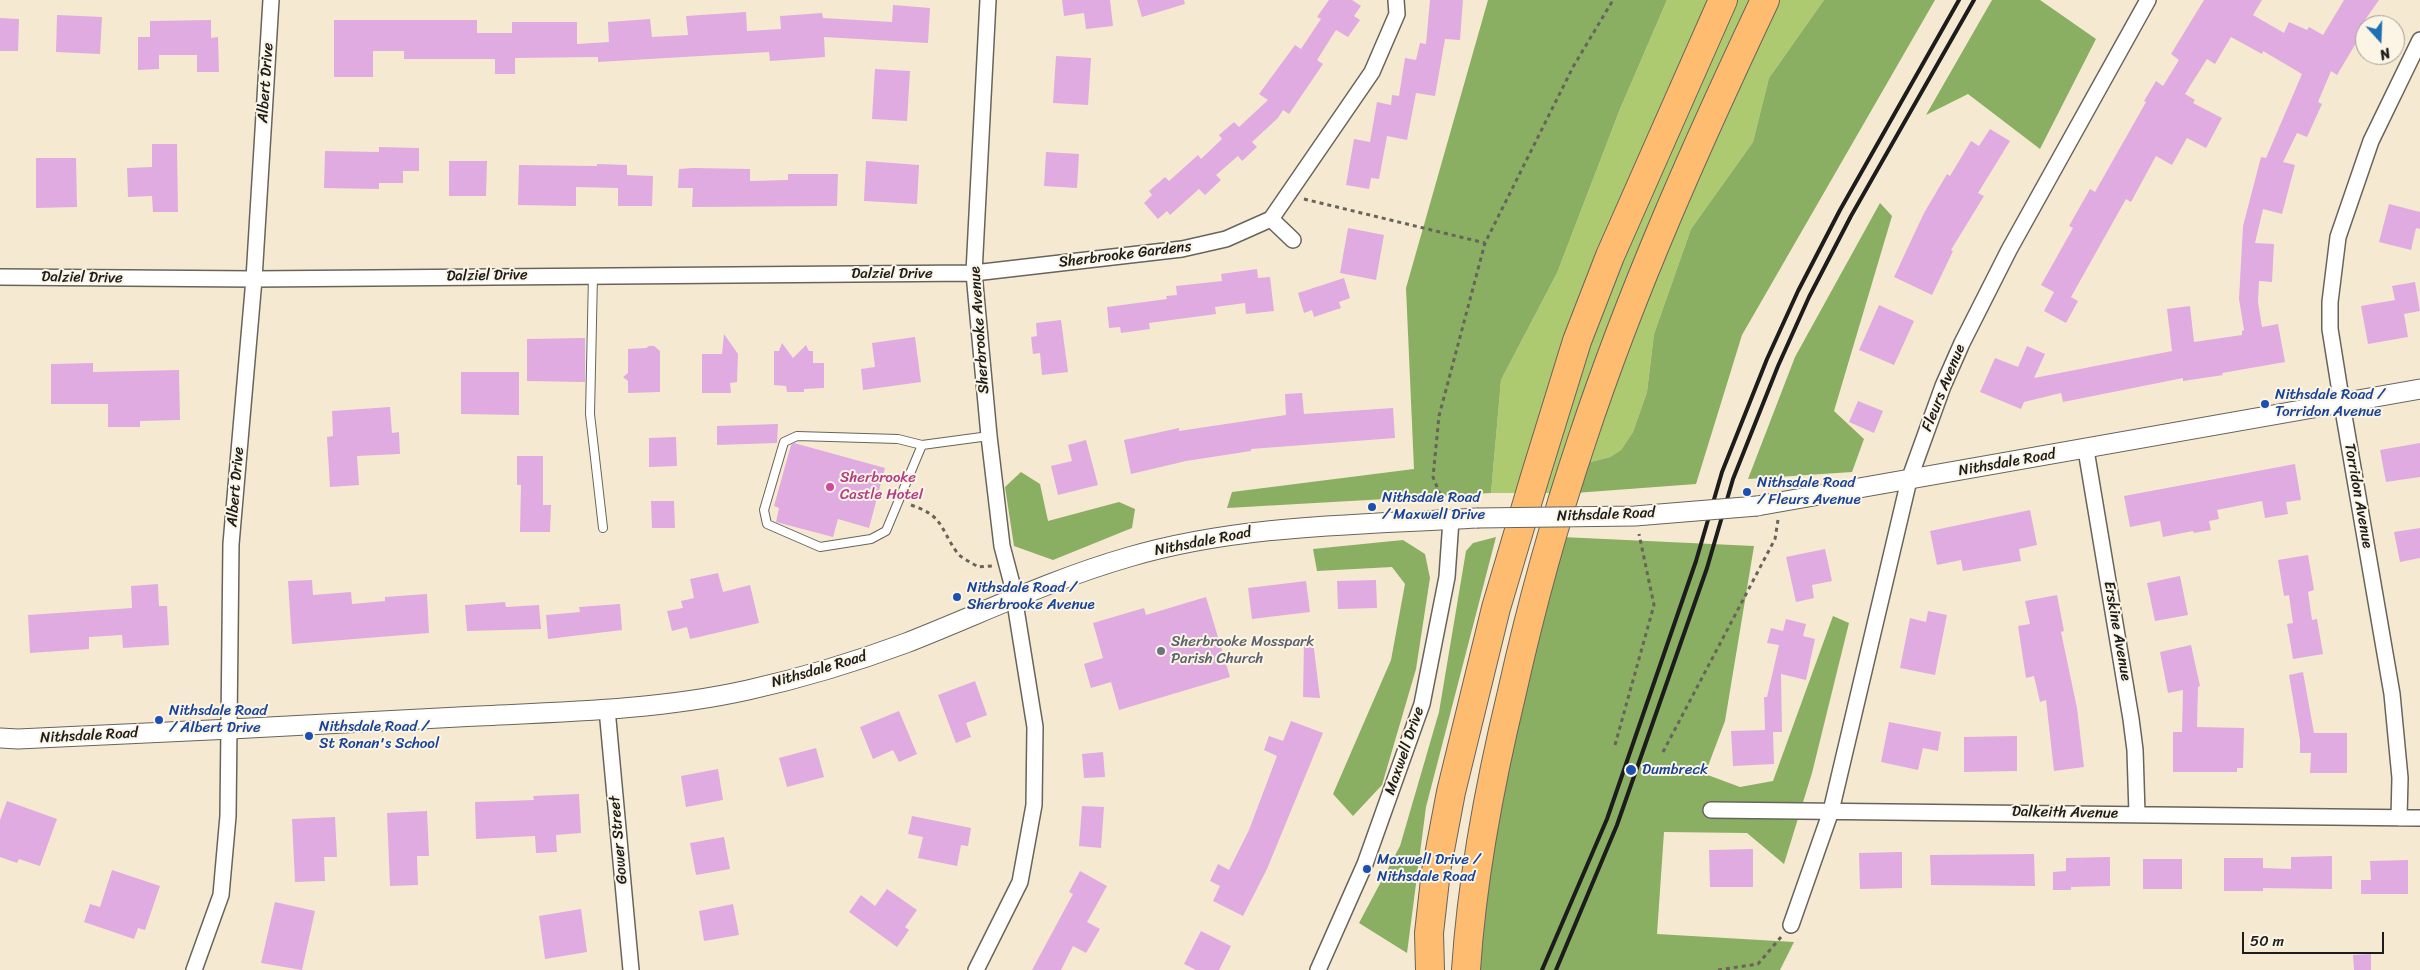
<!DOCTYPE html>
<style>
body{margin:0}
#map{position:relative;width:2420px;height:970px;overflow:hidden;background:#f5ead1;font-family:Sriracha,sans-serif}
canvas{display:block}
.north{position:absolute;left:2355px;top:15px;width:50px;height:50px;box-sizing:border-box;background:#fcf5e5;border:1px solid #a29e95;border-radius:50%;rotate:160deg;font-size:14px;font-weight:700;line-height:20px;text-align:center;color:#1c1c1c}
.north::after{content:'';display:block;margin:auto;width:18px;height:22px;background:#1f6fb2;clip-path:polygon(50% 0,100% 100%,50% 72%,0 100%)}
.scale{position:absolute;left:2242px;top:932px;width:142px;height:22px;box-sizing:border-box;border:2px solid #1c1c1c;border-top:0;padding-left:6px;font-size:15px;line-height:18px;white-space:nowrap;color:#1c1c1c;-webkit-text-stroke:4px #fcf5e5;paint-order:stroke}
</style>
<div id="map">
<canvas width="2420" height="970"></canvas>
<div class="north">N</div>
<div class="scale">50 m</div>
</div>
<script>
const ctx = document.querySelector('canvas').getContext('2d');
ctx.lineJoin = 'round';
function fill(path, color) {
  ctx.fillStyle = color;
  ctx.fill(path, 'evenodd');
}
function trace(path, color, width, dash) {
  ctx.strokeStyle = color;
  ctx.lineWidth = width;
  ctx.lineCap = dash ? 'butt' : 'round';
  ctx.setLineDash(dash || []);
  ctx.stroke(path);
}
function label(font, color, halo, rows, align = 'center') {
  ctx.font = font + ' Sriracha,sans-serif';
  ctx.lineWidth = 4;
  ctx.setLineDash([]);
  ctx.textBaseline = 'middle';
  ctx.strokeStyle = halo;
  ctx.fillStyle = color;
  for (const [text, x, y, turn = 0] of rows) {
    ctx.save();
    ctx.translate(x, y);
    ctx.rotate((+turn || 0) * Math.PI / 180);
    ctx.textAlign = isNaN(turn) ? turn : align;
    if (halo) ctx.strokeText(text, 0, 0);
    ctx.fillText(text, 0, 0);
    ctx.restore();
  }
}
const green = new Path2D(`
 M 1667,0 L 1824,0 L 1769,78 L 1753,142 L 1691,229 L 1654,334 L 1647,392 L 1633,432 L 1621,450 L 1610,457 L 1587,463 L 1575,493 L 1491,493 L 1501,380 L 1557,273 L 1620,109 Z`);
const forest = new Path2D(`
 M 1488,0 L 1667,0 L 1620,109 L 1557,273 L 1501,380 L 1491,493 L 1227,508 L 1232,492 L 1414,469 L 1406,288 Z
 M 1824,0 L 1935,0 L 1742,335 L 1696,484 L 1575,493 L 1587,463 L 1610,457 L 1621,450 L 1633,432 L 1647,392 L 1654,334 L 1691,229 L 1753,142 L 1769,78 Z
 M 1992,0 L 2040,0 L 2096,39 L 2040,149 L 1968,94 L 1926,115 Z
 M 1880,203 L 1892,216 L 1834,411 L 1864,439 L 1852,472 L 1748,479 L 1795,357 Z
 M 1021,472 L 1040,484 L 1048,521 L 1119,502 L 1135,509 L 1132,528 L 1053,560 L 1014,546 L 1005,487 Z
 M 1496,537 L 1426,807 L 1407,953 L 1359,923 L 1400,846 L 1439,712 L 1466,551 L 1473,543 Z
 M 1562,537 L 1754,546 L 1725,721 L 1705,774 L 1740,787 L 1773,781 L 1833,616 L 1849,623 L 1812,773 L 1784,864 L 1747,833 L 1664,832 L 1657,934 L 1794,942 L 1780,970 L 1477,970 L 1505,749 Z
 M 1403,540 L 1425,554 L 1430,578 L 1416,669 L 1382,785 L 1353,816 L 1333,794 L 1391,660 L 1405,584 L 1392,567 L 1317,571 L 1313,549 Z`);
const building = new Path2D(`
 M 1062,0 L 1110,0 L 1113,26 L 1086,29 L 1084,13 L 1064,16 Z
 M 1137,0 L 1184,0 L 1185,4 L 1142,17 Z
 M 1329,0 L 1352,0 L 1361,6 L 1354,16 L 1360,20 L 1348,37 L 1336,30 L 1317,60 L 1323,64 L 1289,114 L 1283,110 L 1278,118 L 1252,142 L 1257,147 L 1242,161 L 1238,156 L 1216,175 L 1221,180 L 1205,195 L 1199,189 L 1170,215 L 1167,211 L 1158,219 L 1144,203 L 1152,195 L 1149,191 L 1165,177 L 1169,181 L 1198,155 L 1201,159 L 1222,139 L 1219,135 L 1234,122 L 1239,127 L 1268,100 L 1259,94 L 1295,45 L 1301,49 L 1321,19 L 1317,17 Z
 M 1430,0 L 1463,0 L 1460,40 L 1445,39 L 1435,96 L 1416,93 L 1407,140 L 1387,136 L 1379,179 L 1371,178 L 1369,189 L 1346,185 L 1354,139 L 1370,142 L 1377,102 L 1391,105 L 1392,95 L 1399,96 L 1405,58 L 1416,60 L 1420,43 L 1426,44 Z
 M 2204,0 L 2262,0 L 2253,15 L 2284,33 L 2289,22 L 2307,30 L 2309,27 L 2323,35 L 2344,0 L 2379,0 L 2365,20 L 2365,28 L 2337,75 L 2331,71 L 2318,102 L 2322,104 L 2307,137 L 2297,133 L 2283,162 L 2295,165 L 2282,214 L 2263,209 L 2255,243 L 2274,244 L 2272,282 L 2259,281 L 2258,302 L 2262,327 L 2278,324 L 2285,362 L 2222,373 L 2223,375 L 2183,381 L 2183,378 L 2063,402 L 2061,393 L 2024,402 L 2021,409 L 1980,392 L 1995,358 L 2018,367 L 2027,346 L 2045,354 L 2034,378 L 2172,351 L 2167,309 L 2190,306 L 2194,342 L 2242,335 L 2242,331 L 2244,330 L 2239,299 L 2243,226 L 2261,157 L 2266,158 L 2302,74 L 2263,51 L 2262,54 L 2231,37 L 2215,64 L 2207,59 L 2185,94 L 2195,100 L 2193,103 L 2222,118 L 2206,148 L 2187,138 L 2172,165 L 2156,156 L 2131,202 L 2126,199 L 2071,297 L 2078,301 L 2066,323 L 2044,311 L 2054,292 L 2041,285 L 2073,228 L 2069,226 L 2090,189 L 2095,192 L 2146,102 L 2144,101 L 2156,81 L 2163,86 L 2179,60 L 2171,54 Z
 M 893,5 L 930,8 L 928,43 L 824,37 L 825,57 L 770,61 L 769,52 L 598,62 L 598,57 L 515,58 L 515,74 L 495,74 L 495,59 L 404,59 L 404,51 L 373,51 L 373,77 L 334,77 L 334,20 L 477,20 L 477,33 L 512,33 L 512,22 L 577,22 L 577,44 L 609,42 L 608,22 L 650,19 L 652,37 L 688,35 L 686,16 L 746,12 L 747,31 L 781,29 L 780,16 L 822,13 L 823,18 L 892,22 Z
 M 57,15 L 102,17 L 100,54 L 56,52 Z
 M 0,18 L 19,19 L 18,51 L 0,51 Z
 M 211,20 L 211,38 L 218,37 L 219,72 L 197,72 L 197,55 L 159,55 L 159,69 L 138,70 L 138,37 L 150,37 L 150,21 Z
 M 1056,56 L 1091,58 L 1088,105 L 1053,103 Z
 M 875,69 L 910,71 L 907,121 L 872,119 Z
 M 1990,129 L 2010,141 L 1978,193 L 1984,196 L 1951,250 L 1953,251 L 1932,295 L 1894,277 L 1924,213 L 1947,174 L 1950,176 L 1971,141 L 1979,146 Z
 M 152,144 L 177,144 L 178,212 L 153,212 L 152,196 L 128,197 L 127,168 L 152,167 Z
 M 379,147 L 419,148 L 419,171 L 403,171 L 403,183 L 379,183 L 379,189 L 324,188 L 325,151 L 379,152 Z
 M 1046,152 L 1079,154 L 1077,188 L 1044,186 Z
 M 36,158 L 76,158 L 77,207 L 36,208 Z
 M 449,161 L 487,161 L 486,196 L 449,196 Z
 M 866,161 L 919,165 L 917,204 L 864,201 Z
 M 597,164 L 627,165 L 627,175 L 653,176 L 652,206 L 618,206 L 618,188 L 576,187 L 576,206 L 518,205 L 519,165 L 597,166 Z
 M 693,168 L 750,169 L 750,181 L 788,180 L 788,174 L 838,174 L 837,206 L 692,207 L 693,188 L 678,188 L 679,169 Z
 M 2389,204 L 2420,212 L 2420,229 L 2416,228 L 2411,250 L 2379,242 Z
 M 1348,228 L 1384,235 L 1376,280 L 1340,273 Z
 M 1257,269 L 1258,278 L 1270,277 L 1274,311 L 1246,314 L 1245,303 L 1215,307 L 1216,314 L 1149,323 L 1150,329 L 1121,333 L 1120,327 L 1109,328 L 1107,307 L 1167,299 L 1166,296 L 1177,295 L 1176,286 L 1222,281 L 1221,274 Z
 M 1344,278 L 1350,298 L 1339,302 L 1341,308 L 1314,317 L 1312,310 L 1304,313 L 1298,293 Z
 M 2415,282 L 2420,311 L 2404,314 L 2408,337 L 2368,344 L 2361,306 L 2395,300 L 2392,286 Z
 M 1879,305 L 1914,321 L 1894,365 L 1859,350 Z
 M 1061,320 L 1068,372 L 1042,375 L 1040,353 L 1033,354 L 1031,337 L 1037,336 L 1036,323 Z
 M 724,334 L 738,354 L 737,382 L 730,383 L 731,393 L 702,393 L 702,354 L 722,354 Z
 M 915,337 L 921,382 L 863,390 L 861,369 L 875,367 L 872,343 Z
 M 585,338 L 585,382 L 527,381 L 527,339 Z
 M 782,343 L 793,358 L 806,345 L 809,351 L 813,351 L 813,363 L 824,363 L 824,388 L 804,389 L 804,392 L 787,392 L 786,386 L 774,385 L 774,351 L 779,351 Z
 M 649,346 L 654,346 L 660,351 L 660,392 L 628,393 L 628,381 L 623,377 L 628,373 L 628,349 L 646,348 Z
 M 93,363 L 93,372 L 179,370 L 180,420 L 140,421 L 140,427 L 108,427 L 108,404 L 51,404 L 51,364 Z
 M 461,372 L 519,372 L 519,415 L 461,414 Z
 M 1302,393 L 1304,414 L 1393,408 L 1395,438 L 1251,449 L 1251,451 L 1186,461 L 1131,474 L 1124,440 L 1179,428 L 1179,431 L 1286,415 L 1285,394 Z
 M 1858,401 L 1883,411 L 1874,433 L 1849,422 Z
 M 390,407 L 392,433 L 399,432 L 400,454 L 357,456 L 359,485 L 330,487 L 327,437 L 333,436 L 332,411 Z
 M 778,424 L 777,443 L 717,445 L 717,426 Z
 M 676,437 L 677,466 L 649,467 L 649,438 Z
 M 1086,440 L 1098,485 L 1058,495 L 1051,466 L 1072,461 L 1068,445 Z
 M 794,443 L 885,468 L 869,528 L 838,519 L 833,537 L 776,522 L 779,508 L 774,506 L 791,445 Z
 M 2420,443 L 2420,477 L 2386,482 L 2380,450 Z
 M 517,456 L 543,456 L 543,505 L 551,505 L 550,532 L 520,532 L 521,485 L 517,485 Z
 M 2295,464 L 2301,500 L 2286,502 L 2288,514 L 2265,518 L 2262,501 L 2217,510 L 2219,519 L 2209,521 L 2211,530 L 2194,533 L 2193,531 L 2163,537 L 2160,521 L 2130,527 L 2124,496 Z
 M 651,501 L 674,501 L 675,528 L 652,528 Z
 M 2030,510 L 2037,545 L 2019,549 L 2021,561 L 1963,571 L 1961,560 L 1937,565 L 1930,531 Z
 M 2420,528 L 2420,558 L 2400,562 L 2394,532 Z
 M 1825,549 L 1832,581 L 1812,585 L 1814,598 L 1796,602 L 1786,557 Z
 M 2308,555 L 2314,590 L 2308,592 L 2312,620 L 2317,619 L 2323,654 L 2293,659 L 2287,624 L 2293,623 L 2289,595 L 2284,596 L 2278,560 Z
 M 718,573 L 723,592 L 750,585 L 759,623 L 690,639 L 687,627 L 672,631 L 667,611 L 683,608 L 681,601 L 694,598 L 690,579 Z
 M 2180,576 L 2188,615 L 2155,621 L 2147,583 Z
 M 312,580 L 313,595 L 351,592 L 352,604 L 385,601 L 385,597 L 427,594 L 429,633 L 292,644 L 288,581 Z
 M 1376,580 L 1377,608 L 1338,609 L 1337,581 Z
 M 1306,581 L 1310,612 L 1252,619 L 1248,588 Z
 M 158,584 L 159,606 L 167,606 L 169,645 L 123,648 L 122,635 L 89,637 L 89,649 L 30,653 L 28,615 L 132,608 L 131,586 Z
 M 2057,595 L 2064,631 L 2061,632 L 2077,708 L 2084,767 L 2054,771 L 2046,700 L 2040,702 L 2034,676 L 2026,678 L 2018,626 L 2030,624 L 2025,601 Z
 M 1206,597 L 1230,677 L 1119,710 L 1111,682 L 1091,688 L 1084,664 L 1103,658 L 1093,623 L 1144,608 L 1146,615 Z
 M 505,602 L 506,607 L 539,605 L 541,629 L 467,631 L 465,605 Z
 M 620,604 L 622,630 L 548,639 L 546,615 L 580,612 L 579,607 Z
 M 1928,611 L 1947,615 L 1935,675 L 1900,668 L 1910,618 L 1926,622 Z
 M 1786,619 L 1806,624 L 1803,636 L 1815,639 L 1806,680 L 1781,674 L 1782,732 L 1773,732 L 1774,764 L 1733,766 L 1731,731 L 1765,730 L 1764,697 L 1767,697 L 1779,645 L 1767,643 L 1771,628 L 1783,631 Z
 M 1304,641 L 1313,641 L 1320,698 L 1303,697 Z
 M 2191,645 L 2200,686 L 2198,687 L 2197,727 L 2244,728 L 2243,768 L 2237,768 L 2237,772 L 2173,772 L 2173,732 L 2182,732 L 2183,690 L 2168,693 L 2160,652 Z
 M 2303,672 L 2314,733 L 2347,733 L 2347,773 L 2310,773 L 2311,753 L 2300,753 L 2300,740 L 2289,675 Z
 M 975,681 L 987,715 L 966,723 L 971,737 L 956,743 L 938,695 Z
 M 899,711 L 917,754 L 899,762 L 893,750 L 873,759 L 860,727 Z
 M 1291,721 L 1323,733 L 1267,869 L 1243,916 L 1213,901 L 1220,886 L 1210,881 L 1218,864 L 1229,870 L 1249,830 L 1277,756 L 1264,750 L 1269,736 L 1283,741 Z
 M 1889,722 L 1941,732 L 1938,751 L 1923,748 L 1918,770 L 1881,762 Z
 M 2017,736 L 2017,771 L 1964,772 L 1964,737 Z
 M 816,748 L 824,777 L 787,787 L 779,758 Z
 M 1103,752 L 1105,777 L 1084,778 L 1082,754 Z
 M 718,769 L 723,800 L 686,807 L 681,776 Z
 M 579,794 L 581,833 L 556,835 L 557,852 L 536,853 L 535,836 L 476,839 L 475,802 L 534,800 L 533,796 Z
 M 7,801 L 57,819 L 40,866 L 19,859 L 17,863 L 0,857 L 0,820 Z
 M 1082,806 L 1104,807 L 1101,848 L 1079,846 Z
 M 427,811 L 429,856 L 417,856 L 418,885 L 390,886 L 387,813 Z
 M 912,816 L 971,828 L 968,846 L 961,845 L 957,866 L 918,858 L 923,837 L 908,834 Z
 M 335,817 L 337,857 L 324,857 L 325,881 L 295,882 L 292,819 Z
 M 724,837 L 730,869 L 696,875 L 690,843 Z
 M 1753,849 L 1753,887 L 1710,887 L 1709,850 Z
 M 1902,852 L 1902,888 L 1860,889 L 1859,853 Z
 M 2034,854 L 2035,886 L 1931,885 L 1930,855 Z
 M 2332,856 L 2332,889 L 2263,888 L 2263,891 L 2224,891 L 2224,858 L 2263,858 L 2263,868 L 2291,869 L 2291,857 Z
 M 2110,857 L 2110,886 L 2071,887 L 2071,890 L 2053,890 L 2053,872 L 2066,871 L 2066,858 Z
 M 2143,859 L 2182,859 L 2182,889 L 2143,889 Z
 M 2408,860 L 2408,894 L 2361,894 L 2361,880 L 2371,880 L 2370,861 Z
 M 112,870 L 160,886 L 145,930 L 138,928 L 134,939 L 84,922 L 90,904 L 100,907 Z
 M 1080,871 L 1107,886 L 1087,922 L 1100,929 L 1086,953 L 1073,946 L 1061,970 L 1032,970 L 1073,894 L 1069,892 Z
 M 887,889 L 917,910 L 905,927 L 909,930 L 897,947 L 849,912 L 861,895 L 875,906 Z
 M 275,902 L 315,911 L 302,970 L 261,963 Z
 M 733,904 L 739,935 L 704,941 L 699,911 Z
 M 581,909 L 587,952 L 545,959 L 539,916 Z
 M 1201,931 L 1231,946 L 1219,970 L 1196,970 L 1184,964 Z
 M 2371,954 L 2371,970 L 2354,970 L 2353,955 Z`);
const path = new Path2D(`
 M 1304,199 L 1485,243
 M 1443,502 L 1433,477 L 1439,416 L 1485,243 L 1573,67 L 1613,0
 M 911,505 C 943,516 939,526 956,551 C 960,558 971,562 978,567 L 992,566
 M 1615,745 L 1654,605 L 1639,534
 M 1663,752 L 1775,539 L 1778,520
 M 1718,970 L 1758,964 L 1781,937`);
const service = new Path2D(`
 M 593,275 L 590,414 L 603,528
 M 922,445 L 886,531 L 871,539 L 820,547 L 767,524 L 764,510 L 784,442 L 797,436 L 898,439 L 922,445 L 989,436`);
const minor = new Path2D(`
 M 1271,219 L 1293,240
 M 0,277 L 254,279 L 974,273 L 1182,249 L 1226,239 L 1271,219 L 1372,72 L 1397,14 L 1396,0
 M 2086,450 L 2131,719 L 2135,750 L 2137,814
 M 607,709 L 631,970
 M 1711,810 L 2420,818
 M 2399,818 L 2400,778 L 2392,694 L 2342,404 L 2330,329 L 2330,302 L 2338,237 L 2371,141 L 2420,40
 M 1791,925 L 1831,811 L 1909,480 L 1943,386 L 1962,343 L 2009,250 L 2148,0
 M 194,970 L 221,895 L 228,816 L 231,544 L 254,279 L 271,0
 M 976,970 L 1020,882 L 1034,805 L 1035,727 L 1012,584 L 1002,546 L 989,436 L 974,273 L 988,0
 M 1318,970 L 1365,864 L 1422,704 L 1447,577 L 1451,520`);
const tertiary = new Path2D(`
 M 1757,506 L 2420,389
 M 0,738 L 18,739 C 165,733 311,725 458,717 C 555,712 654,711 748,690 C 802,678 855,662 906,643 C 980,614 1052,579 1129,557 C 1241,524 1361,525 1477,518`);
const motorway = new Path2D(`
 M 1430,970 L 1429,933 L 1436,871 L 1451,792 L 1496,608 L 1534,480 L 1577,341 L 1610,256 L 1723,0
 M 1466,970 C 1472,877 1490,783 1512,692 C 1531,607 1554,523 1582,440 C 1632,289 1697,144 1765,0`);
const rail = new Path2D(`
 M 1542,970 L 1607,819 L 1696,561 L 1722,472 L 1767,359 L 1798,291 L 1840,210 L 1959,0
 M 1556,970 L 1617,825 L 1707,568 L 1733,479 L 1778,366 L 1809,297 L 1851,216 L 1974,0`);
const tertiaryBridge = new Path2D(`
 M 1477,518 L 1635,516 L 1757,506`);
const markers = [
 [2265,404,5,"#1a4fb4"],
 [830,487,5,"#d1479c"],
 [1747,492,5,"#1a4fb4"],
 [1372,507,5,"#1a4fb4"],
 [957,597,5,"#1a4fb4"],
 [1161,651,5,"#6b7280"],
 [159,720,5,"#1a4fb4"],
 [309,736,5,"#1a4fb4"],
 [1631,770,6,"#1a4fb4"],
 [1367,869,5,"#1a4fb4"]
];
const streetNames = [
 ["Albert Drive",266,83,-86],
 ["Sherbrooke Gardens",1125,255,-7],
 ["Dalziel Drive",892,274],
 ["Dalziel Drive",487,276,-1],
 ["Dalziel Drive",82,278,1],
 ["Sherbrooke Avenue",980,330,-94],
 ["Fleurs Avenue",1944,388,-68],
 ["Nithsdale Road",2007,463,-10],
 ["Albert Drive",236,487,-85],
 ["Torridon Avenue",2358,496,80],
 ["Nithsdale Road",1606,515,-2],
 ["Nithsdale Road",1203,542,-11],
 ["Erskine Avenue",2117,631,80],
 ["Nithsdale Road",819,670,-16],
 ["Nithsdale Road",89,736,-3],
 ["Maxwell Drive",1405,751,-71],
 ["Dalkeith Avenue",2065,813,1],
 ["Gower Street",619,840,-95]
];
const transitNames = [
 ["Nithsdale Road /",2275,395],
 ["Torridon Avenue",2275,412],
 ["Nithsdale Road",1757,483],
 ["/ Fleurs Avenue",1757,500],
 ["Nithsdale Road",1382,498],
 ["/ Maxwell Drive",1382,515],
 ["Nithsdale Road /",967,588],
 ["Sherbrooke Avenue",967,605],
 ["Nithsdale Road",169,711],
 ["/ Albert Drive",169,728],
 ["Nithsdale Road /",319,727],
 ["St Ronan's School",319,744],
 ["Dumbreck",1642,770],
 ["Maxwell Drive /",1377,860],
 ["Nithsdale Road",1377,877]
];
const hotelNames = [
 ["Sherbrooke",840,478],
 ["Castle Hotel",840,495]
];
const worshipNames = [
 ["Sherbrooke Mosspark",1171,642],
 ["Parish Church",1171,659]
];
fill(green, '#aeca70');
fill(forest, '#8aae62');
fill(building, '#e0abe0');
trace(service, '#68645b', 10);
trace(minor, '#68645b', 18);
trace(tertiary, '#68645b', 21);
trace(motorway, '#68645b', 30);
trace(path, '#68645b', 3, [4, 4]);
trace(service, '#fff', 8);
trace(minor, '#fff', 15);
trace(tertiary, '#fff', 19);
trace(motorway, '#fdbc70', 28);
trace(rail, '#1c1c1c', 4);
trace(tertiaryBridge, '#68645b', 21, []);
trace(tertiaryBridge, '#fff', 19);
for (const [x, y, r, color] of markers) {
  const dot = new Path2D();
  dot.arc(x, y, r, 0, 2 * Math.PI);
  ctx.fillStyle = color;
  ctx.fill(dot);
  trace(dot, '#fcf5e5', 2);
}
label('15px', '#1c1c1c', '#fcf5e5', streetNames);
label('15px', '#164399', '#fcf5e5', transitNames, 'left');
label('15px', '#b23c85', '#fcf5e5', hotelNames, 'left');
label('15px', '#5b616d', '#fcf5e5', worshipNames, 'left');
</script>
